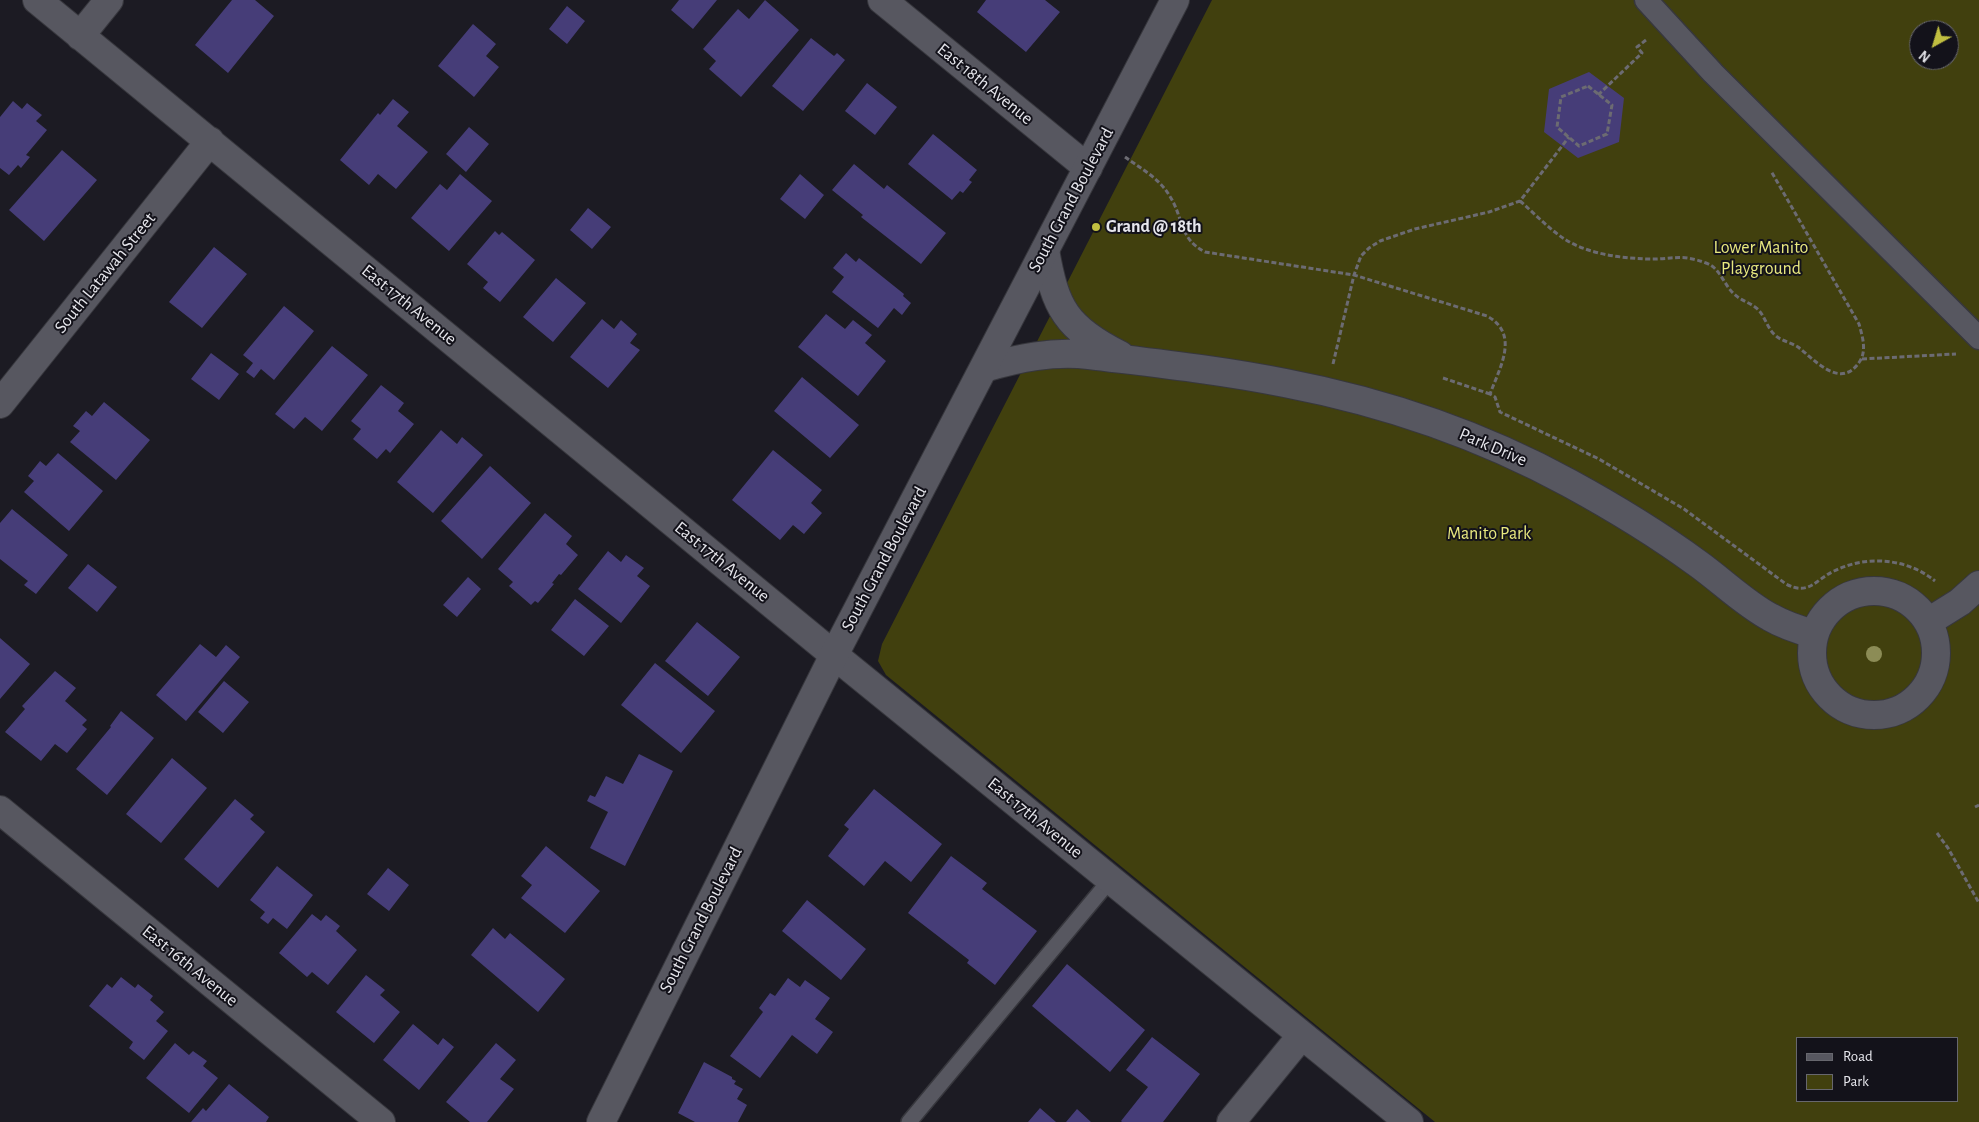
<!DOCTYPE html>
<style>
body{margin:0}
#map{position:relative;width:1979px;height:1122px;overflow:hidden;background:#1c1b23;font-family:"Alegreya Sans",sans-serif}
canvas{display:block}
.legend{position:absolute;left:1796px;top:1037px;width:162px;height:65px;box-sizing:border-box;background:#13121a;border:1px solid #67676e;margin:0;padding:6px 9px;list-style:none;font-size:15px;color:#e6e6ec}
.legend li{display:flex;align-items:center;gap:10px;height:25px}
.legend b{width:25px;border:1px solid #67676e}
.north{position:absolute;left:1909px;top:20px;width:50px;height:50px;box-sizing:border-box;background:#13121a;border:1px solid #67676e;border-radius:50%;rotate:219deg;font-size:14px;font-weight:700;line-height:20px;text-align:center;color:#e6e6ec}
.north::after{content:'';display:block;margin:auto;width:18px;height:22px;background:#c0be40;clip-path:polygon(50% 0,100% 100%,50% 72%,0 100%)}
</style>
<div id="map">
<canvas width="1979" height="1122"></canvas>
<ul class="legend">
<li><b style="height:6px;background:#575760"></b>Road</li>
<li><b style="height:14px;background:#41400e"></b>Park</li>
</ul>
<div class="north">N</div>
</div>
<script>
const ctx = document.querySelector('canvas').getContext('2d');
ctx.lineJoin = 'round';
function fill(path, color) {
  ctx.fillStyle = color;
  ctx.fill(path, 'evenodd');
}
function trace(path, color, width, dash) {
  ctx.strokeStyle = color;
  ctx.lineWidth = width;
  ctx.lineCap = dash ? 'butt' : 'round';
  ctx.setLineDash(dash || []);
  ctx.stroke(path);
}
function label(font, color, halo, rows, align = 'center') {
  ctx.font = font + ' "Alegreya Sans",sans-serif';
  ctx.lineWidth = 4;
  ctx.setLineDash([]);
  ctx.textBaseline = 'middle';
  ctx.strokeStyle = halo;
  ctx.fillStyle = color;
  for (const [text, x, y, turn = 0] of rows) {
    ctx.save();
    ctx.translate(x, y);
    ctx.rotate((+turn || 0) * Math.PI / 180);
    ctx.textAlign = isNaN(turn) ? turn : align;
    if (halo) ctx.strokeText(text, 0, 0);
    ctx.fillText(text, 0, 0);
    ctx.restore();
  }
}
const green = new Path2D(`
 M 1212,0 L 1979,0 L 1979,1122 L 1435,1122 L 886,675 L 878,661 L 882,644 ZM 1919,30 L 1949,30 L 1949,60 L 1919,60 ZM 1798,1038 L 1958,1038 L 1958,1101 L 1798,1101 Z`);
const building = new Path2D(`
 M 232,0 L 255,0 L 274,16 L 228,73 L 195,45 Z
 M 679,0 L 717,0 L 693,29 L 671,10 Z
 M 765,0 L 799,30 L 741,97 L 709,69 L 716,61 L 703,49 L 738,9 L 749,19 Z
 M 986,0 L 1045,0 L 1060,12 L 1026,52 L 977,12 Z
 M 567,6 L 585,21 L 567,44 L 549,29 Z
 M 473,24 L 496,44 L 486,56 L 499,67 L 474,97 L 438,66 Z
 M 811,38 L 834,56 L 837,53 L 845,60 L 803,111 L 772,86 Z
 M 1589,72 L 1624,98 L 1619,142 L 1578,158 L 1544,132 L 1549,89 Z
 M 867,83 L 897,107 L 875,135 L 845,111 Z
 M 393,99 L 409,112 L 397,126 L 428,152 L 396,189 L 378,174 L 369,185 L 340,160 L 378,113 L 380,115 Z
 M 13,101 L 22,109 L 27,103 L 42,115 L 36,121 L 47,130 L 26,155 L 30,157 L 21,168 L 18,165 L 9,175 L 0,168 L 0,117 Z
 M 469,127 L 489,144 L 466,172 L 446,154 Z
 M 933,134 L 977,170 L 969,180 L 972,182 L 963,193 L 960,191 L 952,200 L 908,164 Z
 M 62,150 L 97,180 L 44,241 L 9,210 Z
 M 854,164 L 884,189 L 887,185 L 946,233 L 921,264 L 861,217 L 863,215 L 832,190 Z
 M 460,174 L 492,201 L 449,251 L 411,218 L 440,184 L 447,190 Z
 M 800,174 L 824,195 L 805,219 L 780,199 Z
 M 588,208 L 611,227 L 592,249 L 570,230 Z
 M 495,231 L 499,235 L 502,232 L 535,260 L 500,302 L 483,288 L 488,282 L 467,264 Z
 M 214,247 L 247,274 L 202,328 L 169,302 Z
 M 846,253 L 856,262 L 859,258 L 904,294 L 903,296 L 911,303 L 902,315 L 894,308 L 878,328 L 832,292 L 844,277 L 833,268 Z
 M 556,278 L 586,303 L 553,342 L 523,317 Z
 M 284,306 L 314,331 L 274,380 L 261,369 L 254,378 L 246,372 L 253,363 L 243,355 Z
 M 826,314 L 845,329 L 853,320 L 872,335 L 865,343 L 886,361 L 858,396 L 798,347 Z
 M 602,319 L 614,329 L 621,320 L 637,334 L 630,343 L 640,350 L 608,388 L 570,357 Z
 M 332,346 L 368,375 L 322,431 L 305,417 L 294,429 L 275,414 Z
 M 211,353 L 239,374 L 219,400 L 191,379 Z
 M 802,377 L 859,425 L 830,458 L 774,411 Z
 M 381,385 L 404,403 L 398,411 L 414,424 L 390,453 L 386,449 L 377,459 L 353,439 L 361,429 L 351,421 Z
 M 104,402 L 150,440 L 116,480 L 70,442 L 80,431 L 73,426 L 86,411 L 92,416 Z
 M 441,430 L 457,444 L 462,437 L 483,455 L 433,513 L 397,482 Z
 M 773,450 L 822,490 L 811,503 L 822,513 L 804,534 L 793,525 L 780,540 L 732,500 Z
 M 58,453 L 103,491 L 69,531 L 24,492 L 34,481 L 28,476 L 40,461 L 46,466 Z
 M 490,466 L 531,503 L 482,559 L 441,521 Z
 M 12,509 L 68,555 L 36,594 L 24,585 L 28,581 L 0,559 L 0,523 Z
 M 545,513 L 572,536 L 566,544 L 578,555 L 561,575 L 559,574 L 552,583 L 554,584 L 538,603 L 535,601 L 531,605 L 509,586 L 513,582 L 498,569 Z
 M 608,551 L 621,562 L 626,555 L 644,568 L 637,576 L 650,586 L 621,623 L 578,589 Z
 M 88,564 L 117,587 L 97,612 L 68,588 Z
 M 468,577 L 481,589 L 457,617 L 443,605 Z
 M 575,599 L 609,626 L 584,656 L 551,630 Z
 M 697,622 L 740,657 L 708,696 L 665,661 Z
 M 0,638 L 30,664 L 0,699 Z
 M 200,644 L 216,657 L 226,645 L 240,657 L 186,721 L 156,695 Z
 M 655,663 L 715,711 L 681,753 L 621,705 Z
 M 55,671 L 76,688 L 65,701 L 87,720 L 82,725 L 87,729 L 67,753 L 55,744 L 41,761 L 5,732 L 25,709 L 22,706 Z
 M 224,681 L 249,702 L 223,733 L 198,712 Z
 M 121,711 L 154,738 L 107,795 L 76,769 L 111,727 L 110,726 Z
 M 639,754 L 673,771 L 625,866 L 590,848 L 608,812 L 587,801 L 590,795 L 595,797 L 606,776 L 623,784 Z
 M 172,758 L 207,788 L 161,843 L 126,814 Z
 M 874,789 L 942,844 L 911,882 L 885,861 L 864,886 L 828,856 L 849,829 L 844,825 Z
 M 235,799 L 254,815 L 250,819 L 265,832 L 218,888 L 184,859 Z
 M 546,846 L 600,891 L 565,933 L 521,898 L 532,885 L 521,876 Z
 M 951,856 L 987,883 L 982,889 L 1037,931 L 995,985 L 967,963 L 969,960 L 908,913 Z
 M 277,866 L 313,895 L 287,929 L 273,918 L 268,924 L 260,918 L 265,912 L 250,900 Z
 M 388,868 L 409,885 L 389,911 L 367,894 Z
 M 807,900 L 866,949 L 841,980 L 782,931 Z
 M 312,914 L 321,921 L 326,915 L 340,926 L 336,931 L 357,950 L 328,985 L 312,972 L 307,977 L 279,953 Z
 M 493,928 L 505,939 L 510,933 L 565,979 L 538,1012 L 471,955 Z
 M 1067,964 L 1145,1030 L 1110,1072 L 1032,1006 Z
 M 366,975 L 385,990 L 380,995 L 400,1012 L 374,1043 L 336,1012 Z
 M 121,977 L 135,988 L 138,984 L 153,996 L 150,1000 L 164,1012 L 156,1021 L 168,1031 L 144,1060 L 129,1048 L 133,1042 L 89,1006 L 107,984 L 112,988 Z
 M 788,978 L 800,987 L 805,980 L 830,998 L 815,1019 L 833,1032 L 817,1054 L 792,1035 L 760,1078 L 730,1056 L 763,1012 L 759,1008 L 770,993 L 775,996 Z
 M 413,1024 L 438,1045 L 443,1038 L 454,1047 L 419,1090 L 383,1060 Z
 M 1152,1037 L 1200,1074 L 1163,1122 L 1122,1122 L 1121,1121 L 1148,1087 L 1126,1070 Z
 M 175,1043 L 189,1055 L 193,1051 L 207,1061 L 203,1066 L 218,1078 L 189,1113 L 146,1078 Z
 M 496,1043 L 516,1060 L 500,1079 L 514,1089 L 487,1122 L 470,1122 L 446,1102 Z
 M 704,1062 L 732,1077 L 732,1079 L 736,1081 L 734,1084 L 743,1089 L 737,1099 L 747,1105 L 738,1122 L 695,1122 L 678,1113 Z
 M 229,1084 L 269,1117 L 266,1122 L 191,1122 L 203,1108 L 206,1111 Z
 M 1040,1108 L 1056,1122 L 1028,1122 Z
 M 1077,1109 L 1091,1122 L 1066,1122 Z`);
const path = new Path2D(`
 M 1588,86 L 1612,105 L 1607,134 L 1579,146 L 1557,127 L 1561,97 Z
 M 1598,95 L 1642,53 L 1637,47 L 1646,40
 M 1125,157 C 1140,168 1159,178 1169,195 C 1184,217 1178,238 1205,252 L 1354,275 L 1487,316 C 1520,334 1500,367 1490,394 L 1495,397 L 1500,412 L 1599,459 L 1684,509 L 1786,584 C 1809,596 1815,580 1834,571 C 1866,555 1907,558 1935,581
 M 1520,201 C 1535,214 1550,230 1566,240 C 1589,254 1620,258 1647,259 C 1671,260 1680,253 1706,263 C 1720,268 1723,283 1733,293 C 1740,300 1748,302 1755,307 C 1765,314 1766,327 1775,335 C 1781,341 1790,342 1798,347 C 1815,360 1841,391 1860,361 C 1867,350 1862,335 1859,324 L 1771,171
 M 1862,359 L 1956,354
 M 1333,364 L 1354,275 L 1361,256 L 1369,248 L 1380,241 L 1415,229 L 1489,212 L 1520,201 L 1569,137
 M 1443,378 L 1490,394
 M 1975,807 L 1979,805
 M 1937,833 L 1948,848 L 1979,903`);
const service = new Path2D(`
 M 909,1122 L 1111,879`);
const pedestrian = new Path2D(`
 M 1646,0 L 1713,73 L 1979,338`);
const minor = new Path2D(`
 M 37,0 L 834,655 L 1409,1122
 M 882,0 L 1088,168
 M 80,36 L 109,0
 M 1045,250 C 1055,308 1066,328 1120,355
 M 984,368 C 1019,358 1052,351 1089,355 C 1154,363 1221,370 1285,383 C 1384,402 1481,435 1569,483 C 1613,507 1656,533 1697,563 C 1721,580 1744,603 1770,617 C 1784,625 1799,630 1814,634
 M 0,404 L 210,141
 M1812 653a62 62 0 1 1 124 0a62 62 0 1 1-124 0Z
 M 1928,622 L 1960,602 L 1979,585
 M 0,810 L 381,1122
 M 1231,1122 L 1302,1035`);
const secondary = new Path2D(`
 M 601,1122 L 834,655 L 1175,0`);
const trees = [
 [1874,654]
];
const markers = [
 [1096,227,5,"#c0be40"]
];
const streetNames = [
 ["East 18th Avenue",985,84,39],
 ["South Grand Boulevard",1071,200,-62],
 ["South Latawah Street",105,273,-51],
 ["East 17th Avenue",409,305,39],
 ["Park Drive",1493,447,23],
 ["South Grand Boulevard",884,559,-62],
 ["East 17th Avenue",722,562,39],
 ["East 17th Avenue",1035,818,39],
 ["South Grand Boulevard",701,920,-63],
 ["East 16th Avenue",190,966,39]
];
const poiNames = [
 ["Grand @ 18th",1106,227]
];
const parkNames = [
 ["Lower Manito",1761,248],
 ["Playground",1761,269],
 ["Manito Park",1489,534]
];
fill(green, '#41400e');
fill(building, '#463d78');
trace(service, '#37373d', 18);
trace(pedestrian, '#37373d', 25);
trace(minor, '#37373d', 30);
trace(secondary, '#37373d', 30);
trace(path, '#6c6b72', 3, [5, 2.5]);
trace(service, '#575760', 15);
trace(pedestrian, '#575760', 22);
trace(minor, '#575760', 28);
trace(secondary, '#575760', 28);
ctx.fillStyle = '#8c8c56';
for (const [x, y] of trees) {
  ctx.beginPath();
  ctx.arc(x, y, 8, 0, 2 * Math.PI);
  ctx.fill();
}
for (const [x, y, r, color] of markers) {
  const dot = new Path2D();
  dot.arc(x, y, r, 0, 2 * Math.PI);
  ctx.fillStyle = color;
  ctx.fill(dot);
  trace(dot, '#13121a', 2);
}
label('18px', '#e6e6ec', '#13121a', streetNames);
label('bold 18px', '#e6e6ec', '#13121a', poiNames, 'left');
label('18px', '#e8e87f', '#13121a', parkNames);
</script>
